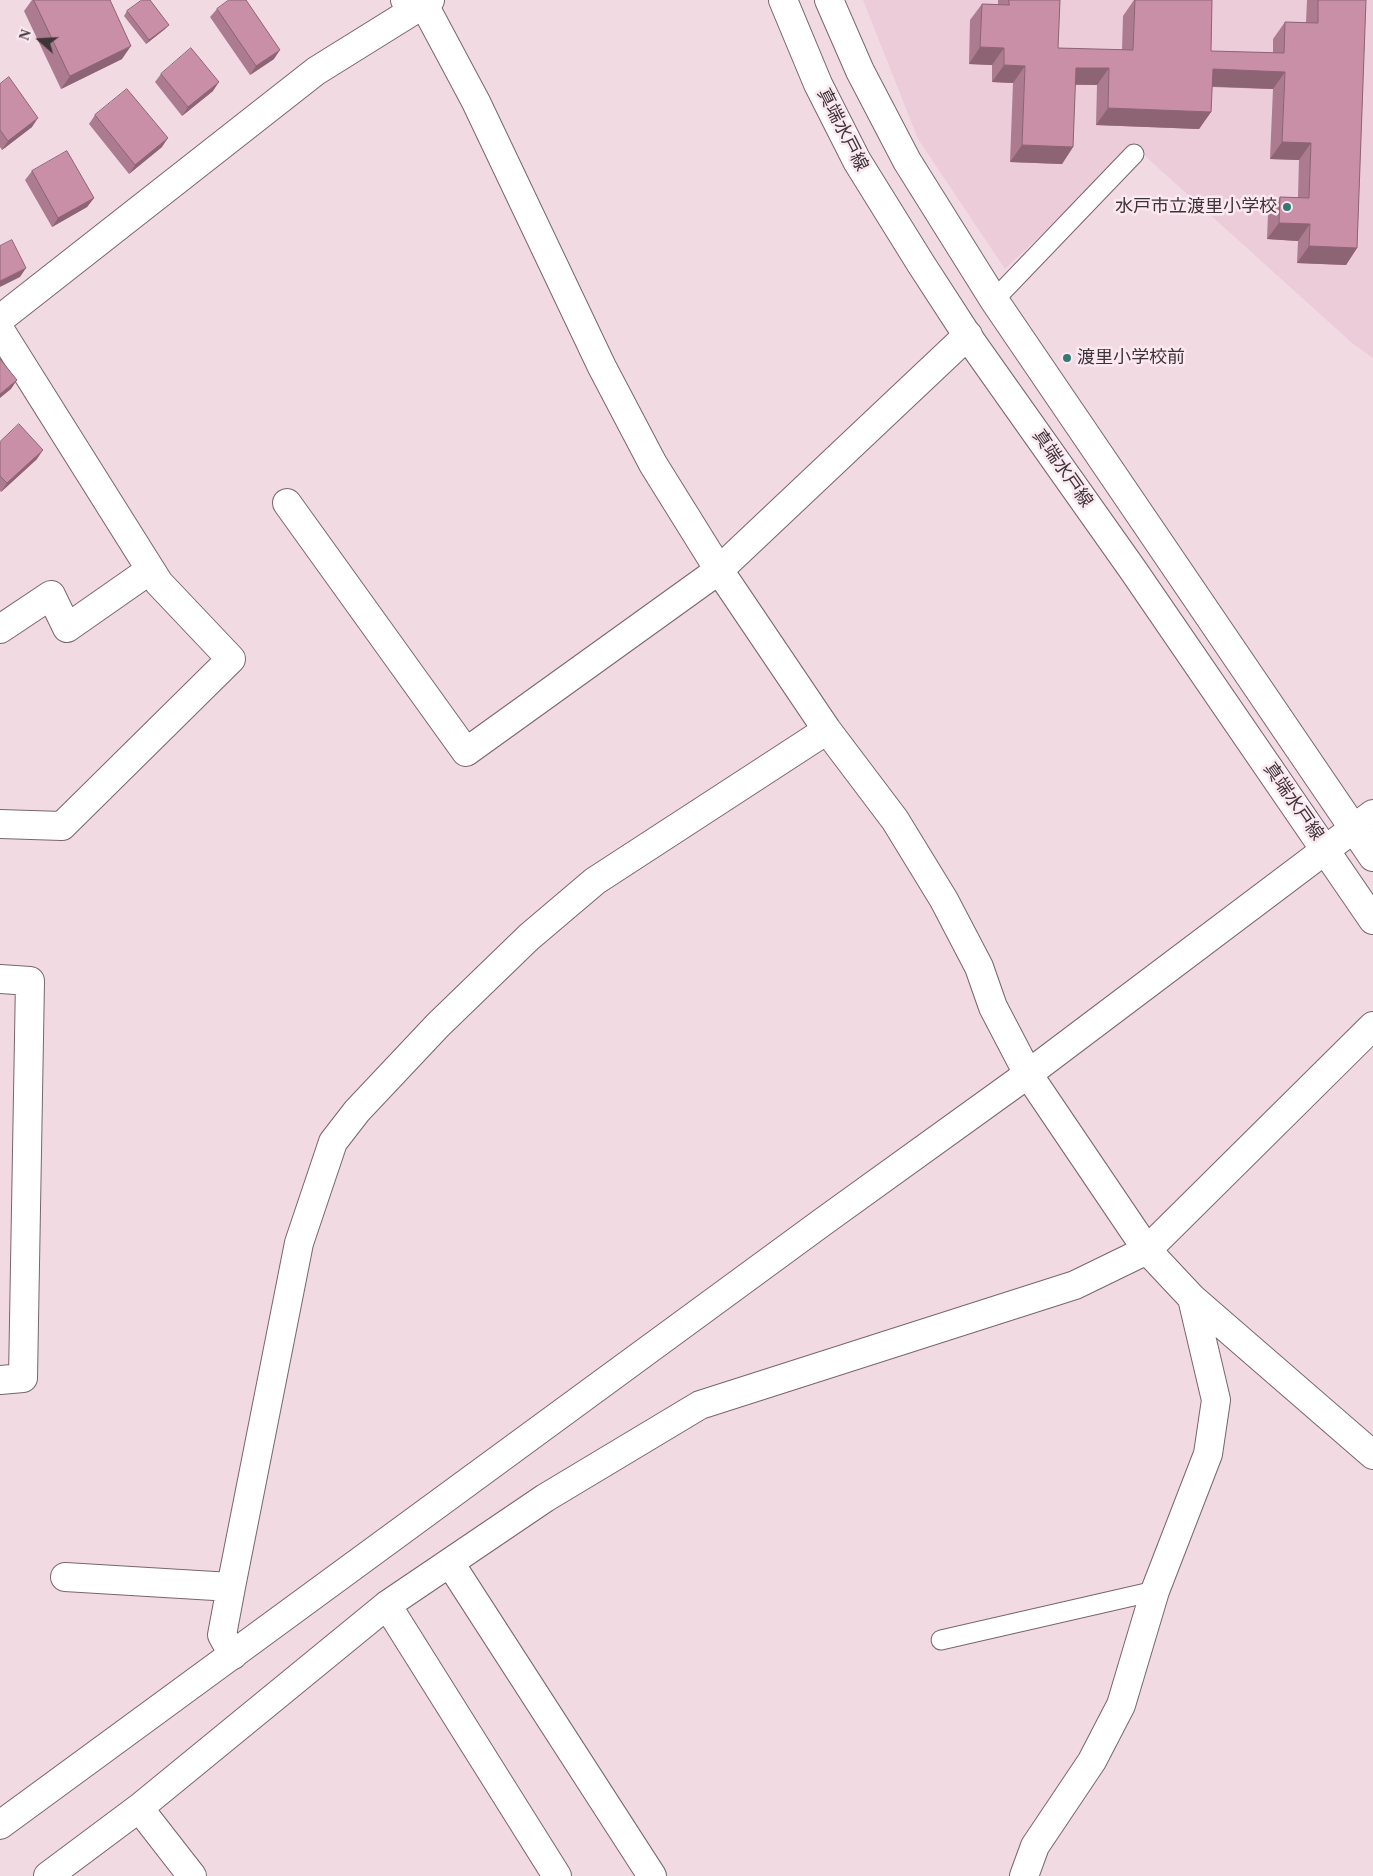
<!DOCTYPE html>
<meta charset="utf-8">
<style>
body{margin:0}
#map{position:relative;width:1373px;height:1876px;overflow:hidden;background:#f2dae3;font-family:"Times New Roman",serif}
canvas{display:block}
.north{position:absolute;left:15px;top:15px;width:50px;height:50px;-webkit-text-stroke:4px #fce8f0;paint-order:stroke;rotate:289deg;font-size:14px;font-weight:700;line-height:20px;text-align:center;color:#3d3437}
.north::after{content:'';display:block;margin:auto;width:18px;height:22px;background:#3d3437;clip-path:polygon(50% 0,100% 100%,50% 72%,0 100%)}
</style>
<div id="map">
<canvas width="1373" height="1876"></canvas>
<div class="north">N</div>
</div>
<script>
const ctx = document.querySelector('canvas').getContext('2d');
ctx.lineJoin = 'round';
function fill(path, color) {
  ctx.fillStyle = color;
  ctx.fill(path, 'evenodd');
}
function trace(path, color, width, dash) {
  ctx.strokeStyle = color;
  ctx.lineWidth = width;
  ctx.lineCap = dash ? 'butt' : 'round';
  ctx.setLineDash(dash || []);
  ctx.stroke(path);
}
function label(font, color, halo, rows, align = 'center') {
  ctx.font = font + ' "Times New Roman","Noto Sans JP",serif';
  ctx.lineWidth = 5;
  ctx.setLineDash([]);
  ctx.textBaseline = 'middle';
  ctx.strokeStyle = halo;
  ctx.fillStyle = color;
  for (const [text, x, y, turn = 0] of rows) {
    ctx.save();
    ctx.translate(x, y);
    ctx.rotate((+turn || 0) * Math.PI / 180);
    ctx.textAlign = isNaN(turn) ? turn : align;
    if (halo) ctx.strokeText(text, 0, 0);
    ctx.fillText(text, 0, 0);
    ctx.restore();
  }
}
const built = new Path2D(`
 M 863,0 L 1373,0 L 1373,358 L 1352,343 L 1134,146 L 1005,269 L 918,139 Z`);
const service = new Path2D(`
 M 994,300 L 1134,154
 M 941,1640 L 1155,1591`);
const minor = new Path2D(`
 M 405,0 L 429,14 L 476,102 L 602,367 L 653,464 L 719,570 L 827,730 L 895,820 L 944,900 L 979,967 L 993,1007 L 1028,1074 L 1147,1250 L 1192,1298 L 1216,1400 L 1208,1454 L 1155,1591 L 1121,1705 L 1092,1761 L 1035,1846 L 1024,1876
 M 0,319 L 316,71 L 430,0
 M 0,330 L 159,583 L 231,659 L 62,826 L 0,824
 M 287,503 L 466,752 L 719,570 L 968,335
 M 0,629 L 51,595 L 67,628 L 150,570
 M 0,979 L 30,981 L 23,1378 L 0,1380
 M 1192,1298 L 1373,1455
 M 450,1563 L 652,1876
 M 65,1577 L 231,1587
 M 387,1605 L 557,1876
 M 233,1655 L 222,1635 L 231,1587 L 299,1243 L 333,1142 L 357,1111 L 438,1025 L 529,937 L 595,881 L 827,730
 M 139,1808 L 192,1876
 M 48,1876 L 139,1808 L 387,1605 L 545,1498 L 700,1405 L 1075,1285 L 1147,1250 L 1373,1026`);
const tertiary = new Path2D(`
 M 0,1825 L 824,1221 L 1028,1074 L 1373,814`);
const secondary = new Path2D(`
 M 783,0 L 818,84 L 857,161 L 921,264 L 971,341 L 1133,570 L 1373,920
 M 829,0 L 860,71 L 907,161 L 994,300 L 1373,857`);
const wall = new Path2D(`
 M 32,0 L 110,0 L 122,59 L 61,89 L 24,11 Z
 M 998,0 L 1060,0 L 1058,48 L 1122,50 L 1123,16 L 1134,0 L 1212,0 L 1211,51 L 1273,53 L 1273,39 L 1285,22 L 1306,23 L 1307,0 L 1366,0 L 1357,248 L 1346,265 L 1297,263 L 1298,241 L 1267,239 L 1268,214 L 1280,197 L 1298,197 L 1299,160 L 1270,159 L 1273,89 L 1212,87 L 1211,112 L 1199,129 L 1096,125 L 1097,85 L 1075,85 L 1073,147 L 1062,164 L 1010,162 L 1013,83 L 992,82 L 992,65 L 969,64 L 970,20 L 982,4 L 998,4 Z
 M 217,9 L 274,59 L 250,75 L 210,17 Z
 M 127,11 L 165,29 L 146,44 L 124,16 Z
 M 161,74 L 213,91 L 182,116 L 155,82 Z
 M 0,84 L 32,127 L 2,150 L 0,147 Z
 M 95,115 L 162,147 L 129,174 L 89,124 Z
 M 32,171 L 94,198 L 87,207 L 52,227 L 25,180 Z
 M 0,442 L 37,459 L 1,492 L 0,491 Z`);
const shadedWall = new Path2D(`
 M 169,25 L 165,29 L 146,44 L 149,40 Z
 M 131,46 L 122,59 L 61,89 L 70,76 Z
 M 980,47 L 1004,48 L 992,65 L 969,64 Z
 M 280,50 L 274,59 L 250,75 L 256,66 Z
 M 1004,65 L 1025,66 L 1013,83 L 992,82 Z
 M 1076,68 L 1109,68 L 1097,85 L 1064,84 Z
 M 1213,69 L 1285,72 L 1273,89 L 1201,86 Z
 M 219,82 L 213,91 L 182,116 L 188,107 Z
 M 1108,108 L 1211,112 L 1199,129 L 1096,125 Z
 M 38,118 L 32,127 L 2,150 L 8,141 Z
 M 168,138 L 162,147 L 129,174 L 135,165 Z
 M 1282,142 L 1311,143 L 1299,160 L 1270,159 Z
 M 1022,145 L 1073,147 L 1062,164 L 1010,162 Z
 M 94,198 L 87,207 L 52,227 L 58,218 Z
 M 1279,223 L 1310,224 L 1298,241 L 1267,239 Z
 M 1309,246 L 1357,248 L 1346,265 L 1297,263 Z
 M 26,268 L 20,277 L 0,287 L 0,281 Z
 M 17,380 L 11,389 L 0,398 L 0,394 Z
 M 43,450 L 37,459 L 1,492 L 7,483 Z`);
const building = new Path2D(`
 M 34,0 L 110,0 L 131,46 L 70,76 Z
 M 142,0 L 150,0 L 169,25 L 149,40 L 127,11 Z
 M 229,0 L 246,0 L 280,50 L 256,66 L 217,9 Z
 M 1009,0 L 1060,0 L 1058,48 L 1133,50 L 1135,0 L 1212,0 L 1211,51 L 1284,53 L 1285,22 L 1318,23 L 1318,0 L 1366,0 L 1357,248 L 1309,246 L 1310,224 L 1279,223 L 1280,197 L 1309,198 L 1311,143 L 1282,142 L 1285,72 L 1213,69 L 1211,112 L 1108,108 L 1109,68 L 1076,68 L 1073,147 L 1022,145 L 1025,66 L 1004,65 L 1004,48 L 980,47 L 982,4 L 1009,5 Z
 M 191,48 L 219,82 L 188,107 L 161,74 Z
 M 9,77 L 38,118 L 8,141 L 0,130 L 0,84 Z
 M 127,89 L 168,138 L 135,165 L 95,115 Z
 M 67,151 L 94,198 L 58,218 L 32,171 Z
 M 12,240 L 26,268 L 0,281 L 0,246 Z
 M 0,359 L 17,380 L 0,394 Z
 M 19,424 L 43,450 L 7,483 L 0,476 L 0,442 Z`);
const markers = [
 [1287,207,5,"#327971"],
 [1067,358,5,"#327971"]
];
const streetNames = [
 ["真端水戸線",842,130,63],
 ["真端水戸線",1062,469,55],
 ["真端水戸線",1293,802,55]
];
const poiNames = [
 ["水戸市立渡里小学校",1277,207],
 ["渡里小学校前",1077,358,"left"]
];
fill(built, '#ebccd8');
trace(service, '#7a656d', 21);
trace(minor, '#7a656d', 30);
trace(tertiary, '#7a656d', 30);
trace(secondary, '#7a656d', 30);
trace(service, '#fff', 19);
trace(minor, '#fff', 28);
trace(tertiary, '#fff', 28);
trace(secondary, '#fff', 28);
fill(wall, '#ad7b8f');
fill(shadedWall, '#8d6474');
fill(building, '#c98fa6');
trace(building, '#8d6474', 1);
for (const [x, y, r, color] of markers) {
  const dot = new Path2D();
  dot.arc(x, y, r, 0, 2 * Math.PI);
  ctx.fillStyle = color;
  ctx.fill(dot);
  trace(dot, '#fce8f0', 2);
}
label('18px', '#3d3437', '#fce8f0', streetNames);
label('18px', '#3d3437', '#fce8f0', poiNames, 'right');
</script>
